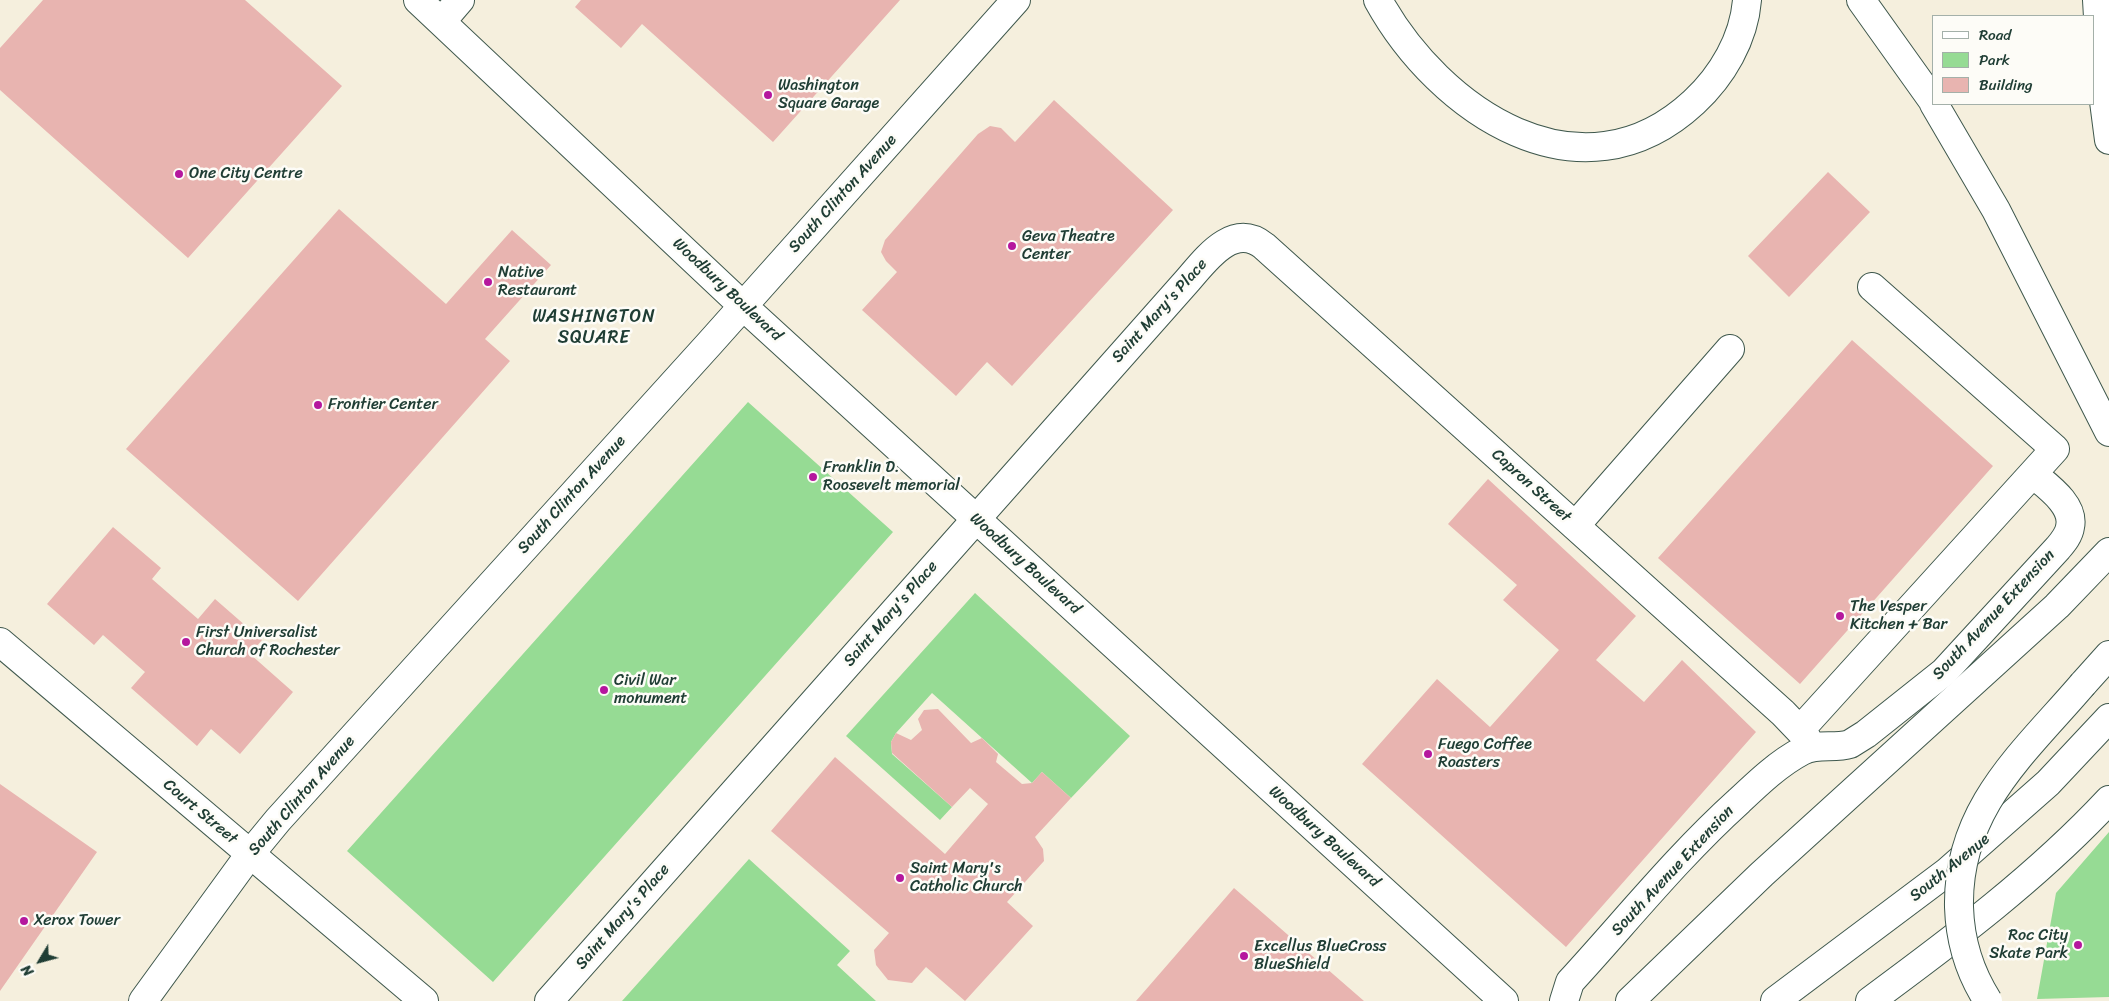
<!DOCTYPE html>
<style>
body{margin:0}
#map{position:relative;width:2109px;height:1001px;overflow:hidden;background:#f5efdd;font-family:Sriracha,sans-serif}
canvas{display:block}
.legend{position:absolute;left:1932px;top:15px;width:162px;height:90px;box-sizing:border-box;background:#fdfcf7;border:1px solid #a4b0a9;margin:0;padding:6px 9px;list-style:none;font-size:15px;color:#1f3d34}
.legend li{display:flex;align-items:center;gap:10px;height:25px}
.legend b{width:25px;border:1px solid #a4b0a9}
.north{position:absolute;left:15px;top:936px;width:50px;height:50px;-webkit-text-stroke:4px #fdfcf7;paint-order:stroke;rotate:233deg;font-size:14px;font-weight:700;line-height:20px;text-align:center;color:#1f3d34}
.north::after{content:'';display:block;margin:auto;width:18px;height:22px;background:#1f3d34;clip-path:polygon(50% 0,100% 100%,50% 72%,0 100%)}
</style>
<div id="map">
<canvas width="2109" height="1001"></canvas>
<ul class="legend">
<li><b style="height:6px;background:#fff"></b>Road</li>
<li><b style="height:14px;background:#96db94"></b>Park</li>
<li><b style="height:14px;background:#e8b4b0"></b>Building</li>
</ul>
<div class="north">N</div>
</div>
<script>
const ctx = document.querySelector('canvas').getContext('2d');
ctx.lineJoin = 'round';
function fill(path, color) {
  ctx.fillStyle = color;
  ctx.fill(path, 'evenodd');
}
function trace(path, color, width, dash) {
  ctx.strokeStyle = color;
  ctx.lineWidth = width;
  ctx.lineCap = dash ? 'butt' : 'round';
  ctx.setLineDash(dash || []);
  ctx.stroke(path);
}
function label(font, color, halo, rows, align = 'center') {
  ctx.font = font + ' Sriracha,sans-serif';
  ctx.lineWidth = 5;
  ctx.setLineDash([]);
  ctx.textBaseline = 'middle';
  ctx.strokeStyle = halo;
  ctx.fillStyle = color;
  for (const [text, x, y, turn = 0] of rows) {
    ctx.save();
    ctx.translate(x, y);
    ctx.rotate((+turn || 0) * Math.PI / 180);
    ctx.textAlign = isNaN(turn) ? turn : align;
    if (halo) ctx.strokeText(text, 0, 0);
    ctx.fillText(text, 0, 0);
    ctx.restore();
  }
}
const green = new Path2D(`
 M 748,402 L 893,532 L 493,982 L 347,851 Z
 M 975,593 L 1130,736 L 1071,798 L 1042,772 L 1032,783 L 932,693 L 896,733 L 891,742 L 892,754 L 952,807 L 940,820 L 846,736 Z
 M 2109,832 L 2109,997 L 2037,999 L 2056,893 Z
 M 749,859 L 850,951 L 837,965 L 876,1001 L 622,1001 Z`);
const building = new Path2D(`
 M 43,0 L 245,0 L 342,86 L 188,258 L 0,90 L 0,48 Z
 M 581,0 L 900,0 L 773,142 L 642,24 L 621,48 L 575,7 Z
 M 1054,100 L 1173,210 L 1012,386 L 987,362 L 956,396 L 862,310 L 897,272 L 886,261 L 881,252 L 885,240 L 978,134 L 990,126 L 1001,128 L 1015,142 Z
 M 1828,172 L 1870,212 L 1789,297 L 1748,256 Z
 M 339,209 L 446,304 L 512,230 L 551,265 L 485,339 L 510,361 L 298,601 L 126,449 Z
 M 1852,340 L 1993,466 L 1800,684 L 1658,558 Z
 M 1488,479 L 1636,616 L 1596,660 L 1644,702 L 1682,660 L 1756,732 L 1566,947 L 1362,764 L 1437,679 L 1490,727 L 1559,650 L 1503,600 L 1517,585 L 1448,524 Z
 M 113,527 L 161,568 L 152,579 L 198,619 L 215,599 L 262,640 L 250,654 L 293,692 L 240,754 L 211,729 L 197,746 L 131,688 L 145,672 L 103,635 L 94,645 L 47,604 Z
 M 938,709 L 971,743 L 982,738 L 998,754 L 996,762 L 1022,784 L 1032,783 L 1042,772 L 1071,798 L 1035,837 L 1043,849 L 1044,861 L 1007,902 L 1033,926 L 965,1001 L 926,967 L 912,983 L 888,980 L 876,965 L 874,950 L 889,933 L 771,831 L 835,757 L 945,854 L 988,804 L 970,788 L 952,807 L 892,753 L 891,742 L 896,733 L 911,740 L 922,730 L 918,719 L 924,710 Z
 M 0,784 L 97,852 L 0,991 Z
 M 1234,888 L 1364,1001 L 1136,1001 Z`);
const minor = new Path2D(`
 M 442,21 L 460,0
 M 1575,526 L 1730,349
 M 0,642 L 424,1001
 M 1800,730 L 2055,449 L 1872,287
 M 549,1001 L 1188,280 C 1207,258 1233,222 1264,246 L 1783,713 L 1806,737 L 1812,747
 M 1564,1001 L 1570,982 C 1626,921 1678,856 1739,801 C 1758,783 1779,763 1802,751 C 1817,743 1834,749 1850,744 L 1866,734 L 1944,672 L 2058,548 C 2063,542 2069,535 2070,527 C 2075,505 2047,486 2033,474`);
const major = new Path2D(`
 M 418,0 L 743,306 L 1504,1001
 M 1378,0 C 1439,111 1581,207 1694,102 C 1722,76 1744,39 1747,0
 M 143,1001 L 250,854 L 278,820 L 710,343 L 1016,0
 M 1775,1001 L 1947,872 L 2048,783 L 2109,718`);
const highway = new Path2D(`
 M 1861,0 L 1933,101
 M 2097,0 L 2102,86 L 2109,140
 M 1934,104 L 1996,210 L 2109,432
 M 2083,684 L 2109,655
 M 1630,1001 L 1762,874 L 2057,606 L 2109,552
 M 1870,1001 C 1954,939 2037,877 2109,800`);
const highwayBridge = new Path2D(`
 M 1988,1001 C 1970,973 1960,940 1959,907 C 1957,808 2024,753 2083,684`);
const markers = [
 [768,95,5,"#b5179e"],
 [179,174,5,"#b5179e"],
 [1012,246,5,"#b5179e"],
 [488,282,5,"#b5179e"],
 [318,405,5,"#b5179e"],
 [813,477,5,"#b5179e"],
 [1840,616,5,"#b5179e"],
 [186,642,5,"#b5179e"],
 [604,690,5,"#b5179e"],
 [1428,754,5,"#b5179e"],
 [900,878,5,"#b5179e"],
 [24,921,5,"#b5179e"],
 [2078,945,5,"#b5179e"],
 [1244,956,5,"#b5179e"]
];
const poiNames = [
 ["Washington",778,86],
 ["Square Garage",778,104],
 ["One City Centre",189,174],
 ["Geva Theatre",1022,237],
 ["Center",1022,255],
 ["Native",498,273],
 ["Restaurant",498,291],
 ["Frontier Center",328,405],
 ["Franklin D.",823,468],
 ["Roosevelt memorial",823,486],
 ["The Vesper",1850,607],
 ["Kitchen + Bar",1850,625],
 ["First Universalist",196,633],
 ["Church of Rochester",196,651],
 ["Civil War",614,681],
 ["monument",614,699],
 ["Fuego Coffee",1438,745],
 ["Roasters",1438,763],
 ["Saint Mary's",910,869],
 ["Catholic Church",910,887],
 ["Xerox Tower",34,921],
 ["Roc City",2068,936,"right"],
 ["Skate Park",2068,954,"right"],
 ["Excellus BlueCross",1254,947],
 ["BlueShield",1254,965]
];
const streetNames = [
 ["South Clinton Avenue",843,194,-48],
 ["Woodbury Boulevard",727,290,43],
 ["Saint Mary's Place",1160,311,-48],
 ["Capron Street",1531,486,42],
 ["South Clinton Avenue",572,495,-48],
 ["Woodbury Boulevard",1025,564,42],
 ["Saint Mary's Place",891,614,-49],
 ["South Avenue Extension",1994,615,-47],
 ["South Clinton Avenue",302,796,-49],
 ["Court Street",200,812,40],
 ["Woodbury Boulevard",1324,837,42],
 ["South Avenue",1950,868,-39],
 ["South Avenue Extension",1673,871,-47],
 ["Saint Mary's Place",623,917,-49]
];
const neighbourhoodNames = [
 ["WASHINGTON",594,317],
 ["SQUARE",594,338]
];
fill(green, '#96db94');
fill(building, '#e8b4b0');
trace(minor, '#3f584d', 30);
trace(major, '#3f584d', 30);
trace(highway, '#3f584d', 30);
trace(minor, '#fff', 28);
trace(major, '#fff', 28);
trace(highway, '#fff', 28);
trace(highwayBridge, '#3f584d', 30, []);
trace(highwayBridge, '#fff', 28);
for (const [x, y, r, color] of markers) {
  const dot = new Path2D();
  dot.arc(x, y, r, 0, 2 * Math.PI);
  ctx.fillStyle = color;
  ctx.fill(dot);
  trace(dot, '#fdfcf7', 2);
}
label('16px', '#1f3d34', '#fdfcf7', poiNames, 'left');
label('16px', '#1f3d34', '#fdfcf7', streetNames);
ctx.letterSpacing = '1px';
label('18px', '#1f3d34', '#fdfcf7', neighbourhoodNames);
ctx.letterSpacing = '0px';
</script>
